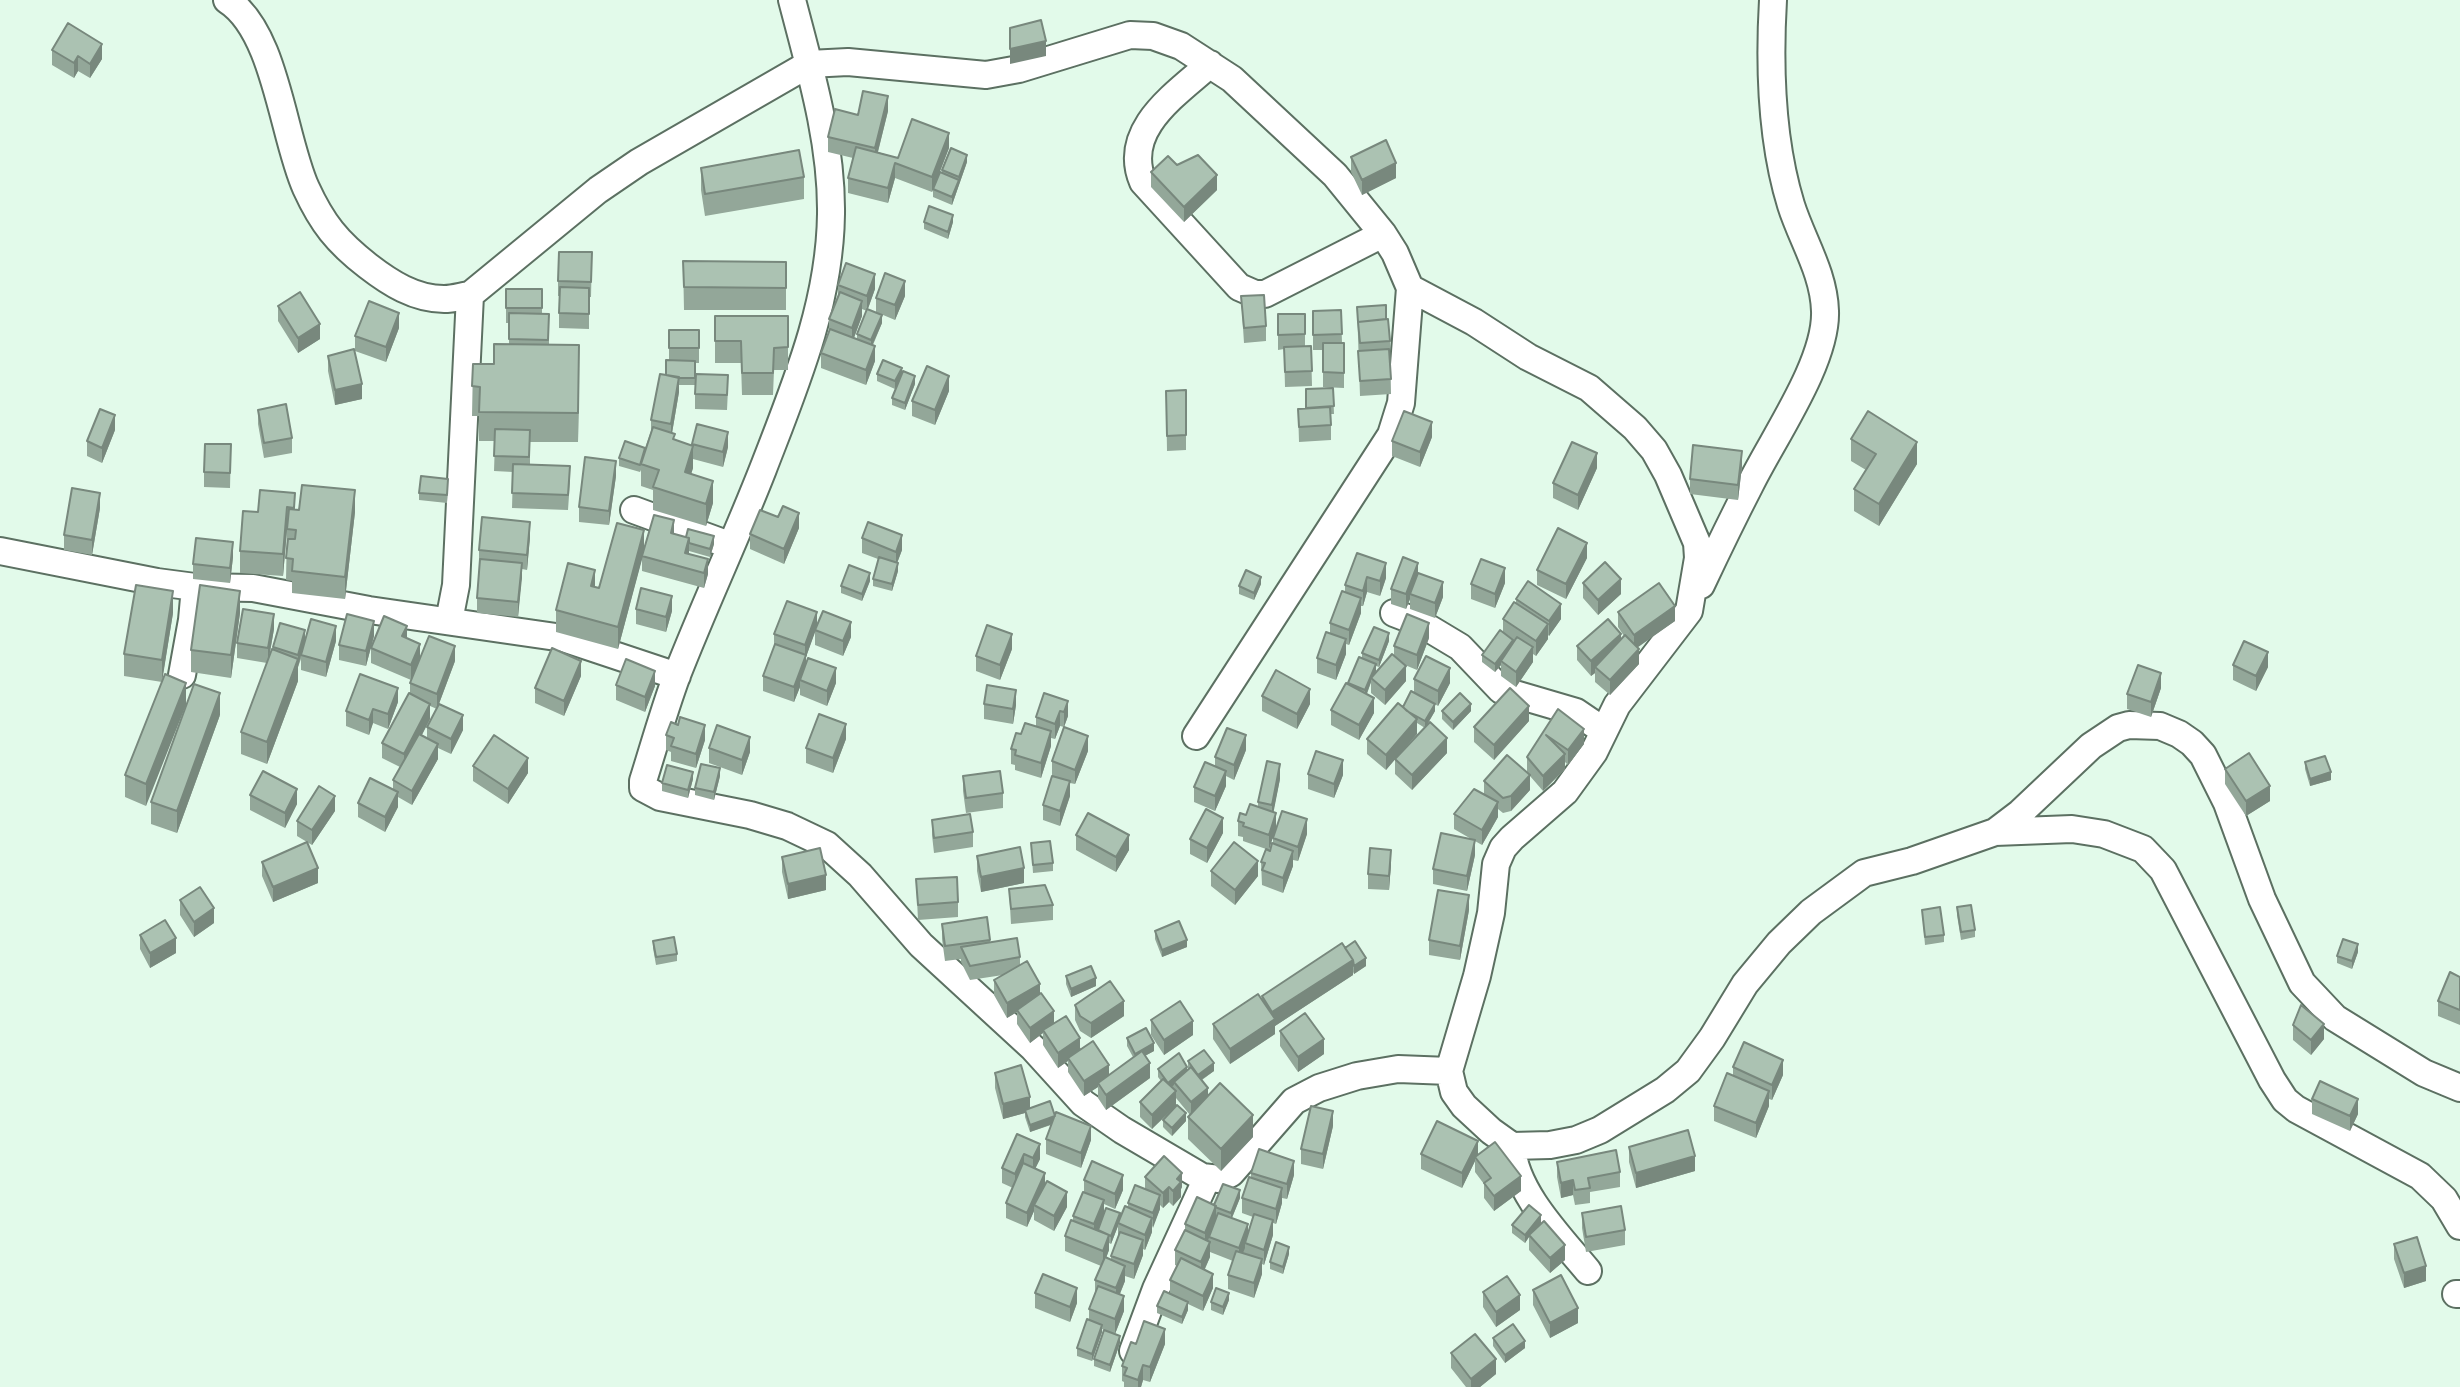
<!DOCTYPE html>
<style>
body{margin:0}
canvas{display:block;background:#e2faea}
</style>
<canvas width="2460" height="1387"></canvas>
<script>
const ctx = document.querySelector('canvas').getContext('2d');
ctx.lineJoin = 'round';
function trace(path, color, width, dash) {
  ctx.strokeStyle = color;
  ctx.lineWidth = width;
  ctx.lineCap = dash ? 'butt' : 'round';
  ctx.setLineDash(dash || []);
  ctx.stroke(path);
}
function fill(path, color) {
  ctx.fillStyle = color;
  ctx.fill(path, 'evenodd');
}
const minor = new Path2D(`
 M 227,0 C 276,31 283,138 306,188 C 322,223 337,242 368,266 C 390,283 415,299 444,299 C 453,299 462,296 470,295 L 598,190 L 639,162 L 809,64 L 848,62 L 986,75 L 1019,69 L 1130,35 L 1153,36 L 1181,46 L 1232,79 L 1335,175 L 1383,234 L 1395,253 L 1410,288 L 1474,322 L 1528,357 L 1589,388 L 1635,428 L 1654,450 L 1668,475 L 1697,543 L 1698,558 L 1689,611 L 1617,705 L 1594,752 L 1565,792 L 1512,838 L 1503,848 L 1496,864 L 1491,913 L 1477,976 L 1449,1071 L 1454,1092 L 1464,1106 L 1491,1131 L 1512,1146 L 1550,1145 L 1576,1140 L 1600,1130 L 1665,1090 L 1688,1071 L 1712,1038 L 1745,984 L 1779,943 L 1811,912 L 1864,873 L 1912,861 L 1995,832 L 2020,813 L 2091,746 L 2118,728 L 2129,725 L 2160,726 L 2179,734 L 2192,743 L 2203,755 L 2227,803 L 2262,899 L 2302,983 L 2335,1018 L 2424,1073 L 2460,1088
 M 792,0 C 810,69 832,142 831,214 C 830,304 795,386 763,469 C 736,538 704,606 677,675 C 664,710 654,746 643,781 L 643,788 L 660,797 L 750,815 L 787,826 L 827,845 L 860,875 L 921,945 L 1033,1048 L 1083,1103 L 1122,1130 L 1202,1177 L 1219,1179 L 1231,1173 L 1294,1101 L 1319,1088 L 1357,1076 L 1398,1069 L 1449,1071
 M 1210,64 C 1175,95 1121,130 1143,182 L 1239,287 L 1255,294 L 1265,294 L 1383,234
 M 634,510 L 721,542
 M 0,551 L 157,582 L 195,587 L 253,588 L 369,610 L 563,638 L 677,676
 M 1701,585 C 1717,551 1733,518 1750,485 C 1773,438 1827,362 1825,311 C 1824,273 1802,240 1791,205 C 1771,140 1769,68 1773,0
 M 1394,613 L 1420,623 L 1460,647 L 1501,690 L 1576,712 L 1604,731
 M 449,621 L 456,585 L 470,295
 M 182,675 L 192,620 L 195,587
 M 1196,736 L 1391,435 L 1401,403 L 1410,288
 M 1995,832 L 2072,829 L 2104,834 L 2143,849 L 2163,870 L 2272,1080 L 2285,1100 L 2296,1109 L 2420,1176 L 2444,1199 L 2460,1226
 M 1512,1146 C 1514,1191 1560,1237 1588,1271
 M 2456,1294 L 2460,1294
 M 1133,1351 L 1156,1289 L 1207,1178`);
const wall = new Path2D(`
 M 52,50 L 102,59 L 90,78 L 78,71 L 74,78 L 52,65 Z
 M 888,111 L 878,152 L 898,158 L 949,148 L 932,192 L 895,178 L 888,203 L 848,193 L 848,178 L 853,158 L 828,152 L 828,137 L 858,115 Z
 M 1351,157 L 1396,178 L 1362,195 L 1351,172 Z
 M 967,162 L 952,205 L 933,197 L 933,189 L 942,173 L 942,170 Z
 M 1177,165 L 1217,190 L 1184,222 L 1151,187 L 1151,172 Z
 M 701,168 L 804,177 L 804,199 L 705,216 L 701,190 Z
 M 924,222 L 953,222 L 948,239 L 924,229 Z
 M 592,252 L 591,297 L 589,297 L 589,329 L 559,328 L 559,296 L 558,296 L 558,281 Z
 M 683,261 L 786,262 L 786,310 L 684,310 Z
 M 838,285 L 875,289 L 868,309 L 882,323 L 873,345 L 875,361 L 866,385 L 821,368 L 821,353 L 829,330 L 829,319 L 838,296 ZM 862,309 L 867,311 L 857,334 L 857,339 L 854,338 L 862,316 Z
 M 506,289 L 542,289 L 542,314 L 549,314 L 549,345 L 579,375 L 578,442 L 530,442 L 530,465 L 570,481 L 568,510 L 512,508 L 513,472 L 494,471 L 495,441 L 479,441 L 479,416 L 472,416 L 473,364 L 494,364 L 509,344 L 509,323 L 506,323 Z
 M 905,296 L 895,320 L 876,312 L 876,298 Z
 M 1241,296 L 1266,326 L 1266,341 L 1244,343 Z
 M 278,306 L 320,339 L 298,353 L 278,321 Z
 M 1357,307 L 1386,319 L 1390,341 L 1391,394 L 1360,396 Z
 M 1341,310 L 1342,343 L 1344,343 L 1344,388 L 1323,387 L 1323,350 L 1313,350 L 1313,311 Z
 M 1278,314 L 1305,314 L 1305,346 L 1311,346 L 1312,386 L 1285,387 L 1284,349 L 1278,350 Z
 M 715,316 L 788,316 L 788,370 L 774,370 L 773,395 L 742,395 L 741,363 L 715,363 Z
 M 399,328 L 386,362 L 355,351 L 355,336 Z
 M 669,330 L 699,330 L 699,363 L 695,363 L 695,385 L 679,385 L 679,392 L 672,433 L 675,440 L 692,445 L 697,424 L 728,447 L 723,467 L 693,459 L 693,468 L 691,474 L 713,503 L 706,526 L 653,510 L 653,490 L 641,486 L 641,470 L 640,472 L 619,466 L 619,458 L 645,448 L 651,431 L 651,420 L 666,375 L 669,361 Z
 M 328,356 L 362,399 L 335,405 L 328,371 Z
 M 902,368 L 895,389 L 877,381 L 877,374 Z
 M 915,384 L 905,410 L 892,405 L 892,398 Z
 M 1333,388 L 1334,414 L 1331,414 L 1331,440 L 1299,442 L 1298,409 L 1306,409 Z
 M 728,389 L 727,410 L 695,409 L 695,394 Z
 M 1186,390 L 1186,450 L 1167,451 L 1166,391 Z
 M 949,391 L 935,425 L 912,416 L 912,401 Z
 M 258,410 L 292,438 L 292,453 L 264,458 L 258,424 Z
 M 115,430 L 102,463 L 87,456 L 87,441 Z
 M 1432,437 L 1420,467 L 1392,456 L 1392,441 Z
 M 1851,439 L 1917,464 L 1879,526 L 1854,511 L 1854,489 L 1866,470 L 1851,461 Z
 M 231,444 L 230,488 L 204,487 L 204,472 Z
 M 1742,466 L 1738,500 L 1690,494 L 1690,479 Z
 M 1597,468 L 1578,510 L 1553,498 L 1553,483 Z
 M 616,476 L 609,525 L 579,522 L 579,507 Z
 M 448,486 L 447,503 L 419,500 L 419,493 Z
 M 295,493 L 295,510 L 355,512 L 345,599 L 292,593 L 292,581 L 286,580 L 287,530 L 283,576 L 240,573 L 240,551 L 258,512 Z
 M 100,508 L 92,555 L 64,550 L 64,535 Z
 M 778,517 L 799,528 L 784,564 L 750,549 L 750,534 Z
 M 674,534 L 714,544 L 710,557 L 689,551 L 689,554 L 708,574 L 704,588 L 642,571 L 642,558 L 618,649 L 556,632 L 556,610 L 595,587 L 599,588 L 644,550 Z
 M 530,537 L 527,570 L 522,569 L 518,617 L 477,613 L 477,598 L 480,565 L 479,565 L 479,550 Z
 M 862,538 L 902,550 L 897,563 L 898,571 L 892,591 L 873,586 L 873,579 L 878,559 L 862,553 Z
 M 1357,553 L 1386,578 L 1380,596 L 1367,592 L 1363,606 L 1361,606 L 1361,613 L 1349,645 L 1346,644 L 1346,654 L 1336,680 L 1317,673 L 1317,658 L 1330,633 L 1330,623 L 1345,592 L 1345,585 Z
 M 233,557 L 230,583 L 193,579 L 193,564 Z
 M 1587,558 L 1566,599 L 1537,585 L 1537,570 Z
 M 1418,573 L 1443,597 L 1435,618 L 1410,609 L 1410,599 L 1406,609 L 1391,604 L 1391,589 Z
 M 870,581 L 862,601 L 841,593 L 841,586 Z
 M 1505,583 L 1495,608 L 1471,599 L 1471,584 Z
 M 1583,583 L 1621,594 L 1598,615 L 1583,598 Z
 M 1261,584 L 1254,600 L 1239,594 L 1239,586 Z
 M 1516,599 L 1561,619 L 1549,636 L 1548,635 L 1548,639 L 1536,656 L 1533,654 L 1533,662 L 1516,687 L 1501,676 L 1501,665 L 1495,672 L 1482,662 L 1482,655 L 1503,632 L 1503,619 L 1516,604 Z
 M 636,609 L 672,611 L 666,632 L 636,624 Z
 M 1618,612 L 1675,621 L 1637,647 L 1639,664 L 1610,695 L 1595,682 L 1595,673 L 1591,676 L 1577,660 L 1577,646 L 1621,639 L 1624,636 L 1618,627 Z
 M 173,613 L 162,680 L 146,806 L 125,797 L 125,775 L 162,682 L 124,676 L 124,654 Z
 M 240,613 L 231,678 L 191,672 L 191,650 Z
 M 817,627 L 851,637 L 843,656 L 815,645 L 815,631 L 806,657 L 806,663 L 836,683 L 827,706 L 800,695 L 800,687 L 794,702 L 763,691 L 763,676 L 774,647 L 774,634 Z
 M 274,629 L 269,658 L 273,647 L 305,640 L 336,641 L 326,677 L 301,670 L 301,659 L 298,667 L 298,681 L 267,764 L 241,754 L 241,732 L 267,663 L 237,658 L 237,643 Z
 M 374,636 L 366,666 L 339,660 L 339,645 Z
 M 407,638 L 420,644 L 411,680 L 371,663 L 371,648 Z
 M 1429,638 L 1417,670 L 1405,665 L 1406,681 L 1385,705 L 1371,693 L 1371,682 L 1367,694 L 1374,713 L 1359,740 L 1331,725 L 1331,710 L 1348,684 L 1362,658 L 1362,653 L 1389,641 L 1379,667 L 1376,666 L 1375,675 L 1394,655 L 1394,646 Z
 M 1012,649 L 1000,680 L 976,671 L 976,656 Z
 M 455,661 L 437,709 L 430,706 L 430,719 L 422,735 L 427,738 L 427,727 L 463,730 L 451,754 L 438,748 L 438,759 L 412,805 L 398,797 L 398,807 L 385,832 L 358,817 L 358,803 L 393,790 L 393,780 L 400,767 L 382,758 L 382,743 L 410,694 L 410,683 Z
 M 2233,665 L 2268,667 L 2256,691 L 2233,680 Z
 M 581,676 L 564,716 L 535,703 L 535,688 Z
 M 1414,679 L 1450,683 L 1438,706 L 1435,704 L 1435,711 L 1427,725 L 1447,753 L 1412,790 L 1395,774 L 1395,759 L 1386,770 L 1367,754 L 1367,739 L 1403,707 L 1414,692 ZM 1417,723 L 1425,728 L 1396,758 L 1417,734 Z
 M 616,685 L 655,686 L 645,712 L 616,700 Z
 M 2161,688 L 2151,717 L 2127,709 L 2127,694 Z
 M 1044,693 L 1068,716 L 1064,727 L 1060,726 L 1055,739 L 1051,738 L 1051,746 L 1041,778 L 1015,770 L 1015,765 L 1011,764 L 1011,749 L 1021,734 L 1036,726 L 1036,717 Z
 M 1262,696 L 1310,704 L 1297,729 L 1262,711 Z
 M 398,702 L 388,729 L 373,723 L 369,735 L 346,726 L 346,711 Z
 M 984,704 L 1016,705 L 1013,724 L 984,719 Z
 M 1558,709 L 1584,744 L 1568,765 L 1565,762 L 1565,769 L 1543,791 L 1530,776 L 1530,790 L 1511,811 L 1503,813 L 1498,809 L 1498,817 L 1482,845 L 1475,841 L 1475,855 L 1467,891 L 1433,884 L 1433,869 L 1473,840 L 1454,829 L 1454,814 L 1484,794 L 1484,781 L 1527,772 L 1527,757 Z
 M 1442,711 L 1471,711 L 1453,730 L 1442,719 Z
 M 220,715 L 177,833 L 151,824 L 151,802 Z
 M 1529,721 L 1494,760 L 1474,742 L 1474,727 Z
 M 666,735 L 705,740 L 696,768 L 671,761 L 671,752 L 666,750 Z
 M 846,739 L 833,773 L 806,763 L 806,748 Z
 M 709,748 L 750,752 L 742,775 L 709,763 Z
 M 1246,750 L 1234,780 L 1226,776 L 1226,786 L 1215,811 L 1194,802 L 1194,787 L 1215,766 L 1215,757 Z
 M 1088,751 L 1075,784 L 1070,783 L 1070,796 L 1060,826 L 1043,820 L 1043,805 L 1052,776 L 1052,761 Z
 M 2305,762 L 2331,780 L 2310,786 L 2305,769 Z
 M 473,766 L 528,773 L 508,804 L 473,781 Z
 M 2225,769 L 2270,801 L 2246,816 L 2225,784 Z
 M 1308,774 L 1343,775 L 1334,798 L 1308,789 Z
 M 720,776 L 714,800 L 695,795 L 695,788 Z
 M 963,776 L 1003,793 L 1003,808 L 966,813 L 963,791 Z
 M 693,779 L 688,798 L 662,791 L 662,783 Z
 M 1280,779 L 1273,812 L 1269,850 L 1243,841 L 1243,837 L 1238,836 L 1238,821 L 1258,806 L 1258,802 Z
 M 250,795 L 297,804 L 285,828 L 250,810 Z
 M 335,811 L 312,845 L 297,836 L 297,821 Z
 M 932,820 L 973,832 L 973,847 L 934,853 L 932,835 Z
 M 1223,833 L 1207,863 L 1190,854 L 1190,839 Z
 M 1307,834 L 1298,861 L 1293,860 L 1293,866 L 1283,893 L 1262,885 L 1261,862 L 1270,851 L 1273,844 L 1273,838 Z
 M 1076,835 L 1129,850 L 1116,872 L 1076,850 Z
 M 1031,843 L 1053,863 L 1053,871 L 1033,873 Z
 M 977,856 L 1024,883 L 981,892 L 977,871 Z
 M 782,857 L 826,890 L 788,899 L 782,872 Z
 M 262,862 L 318,883 L 273,902 L 262,876 Z
 M 1391,864 L 1389,890 L 1368,889 L 1368,874 Z
 M 1211,871 L 1258,876 L 1235,905 L 1211,886 Z
 M 916,879 L 958,902 L 958,917 L 918,920 Z
 M 1009,889 L 1053,905 L 1053,920 L 1011,924 Z
 M 180,900 L 214,923 L 194,937 L 180,915 Z
 M 1957,907 L 1975,930 L 1975,937 L 1961,940 L 1957,915 Z
 M 1469,910 L 1460,960 L 1429,955 L 1429,940 Z
 M 1922,910 L 1944,935 L 1944,942 L 1925,945 Z
 M 942,924 L 990,940 L 990,942 L 1020,957 L 1020,965 L 1040,993 L 1054,1023 L 1109,1075 L 1133,1057 L 1127,1046 L 1127,1038 L 1154,1051 L 1145,1056 L 1150,1078 L 1106,1110 L 1098,1098 L 1098,1087 L 1084,1096 L 1068,1072 L 1068,1061 L 1058,1068 L 1043,1045 L 1043,1033 L 1030,1043 L 1017,1024 L 1017,1012 L 1007,1018 L 994,995 L 994,980 L 1003,975 L 970,980 L 961,962 L 961,959 L 945,961 L 942,939 Z
 M 1155,931 L 1187,947 L 1162,957 L 1155,939 Z
 M 140,935 L 176,953 L 150,968 L 140,949 Z
 M 653,941 L 677,954 L 677,961 L 656,965 L 653,948 Z
 M 1345,948 L 1366,966 L 1354,974 L 1353,972 L 1353,975 L 1275,1026 L 1275,1034 L 1230,1064 L 1213,1039 L 1213,1024 L 1262,999 L 1262,996 Z
 M 2358,952 L 2352,969 L 2337,963 L 2337,956 Z
 M 1066,976 L 1096,986 L 1071,997 L 1066,984 Z
 M 2460,977 L 2460,1025 L 2438,1016 L 2438,1001 Z
 M 1075,1005 L 1124,1016 L 1091,1038 L 1080,1031 L 1075,1020 Z
 M 1151,1020 L 1193,1035 L 1164,1055 L 1151,1035 Z
 M 2293,1025 L 2324,1039 L 2311,1055 L 2293,1040 Z
 M 1280,1031 L 1324,1054 L 1298,1072 L 1280,1046 Z
 M 1188,1061 L 1214,1071 L 1202,1080 L 1208,1096 L 1253,1137 L 1221,1171 L 1188,1139 L 1188,1117 L 1190,1115 L 1176,1098 L 1152,1129 L 1140,1117 L 1140,1102 L 1161,1081 L 1158,1077 L 1158,1069 L 1187,1071 L 1188,1069 Z
 M 1733,1067 L 1783,1075 L 1772,1100 L 1769,1099 L 1769,1106 L 1756,1138 L 1714,1121 L 1714,1106 L 1733,1076 Z
 M 995,1073 L 1030,1108 L 1055,1116 L 1091,1140 L 1081,1168 L 1046,1154 L 1046,1139 L 1051,1125 L 1030,1132 L 1025,1117 L 1025,1113 L 1003,1119 L 995,1088 Z
 M 2312,1099 L 2358,1114 L 2350,1131 L 2312,1114 Z
 M 1163,1120 L 1186,1121 L 1172,1136 L 1163,1127 Z
 M 1333,1126 L 1323,1169 L 1301,1164 L 1301,1149 Z
 M 1017,1134 L 1040,1159 L 1035,1169 L 1045,1186 L 1067,1207 L 1054,1231 L 1034,1220 L 1034,1211 L 1027,1227 L 1006,1218 L 1006,1203 L 1013,1188 L 1002,1183 L 1002,1168 Z
 M 1629,1147 L 1695,1171 L 1636,1188 L 1629,1162 Z
 M 1421,1154 L 1478,1155 L 1521,1191 L 1494,1211 L 1484,1198 L 1484,1184 L 1475,1172 L 1475,1161 L 1462,1188 L 1421,1169 Z
 M 1557,1162 L 1620,1172 L 1620,1187 L 1590,1192 L 1590,1203 L 1575,1205 L 1573,1195 L 1561,1198 L 1557,1177 Z
 M 1251,1173 L 1294,1175 L 1287,1199 L 1282,1198 L 1282,1203 L 1276,1224 L 1273,1223 L 1273,1235 L 1264,1265 L 1262,1264 L 1262,1274 L 1254,1298 L 1228,1289 L 1228,1275 L 1233,1261 L 1210,1252 L 1210,1257 L 1205,1269 L 1213,1288 L 1203,1311 L 1188,1304 L 1188,1310 L 1182,1324 L 1157,1313 L 1157,1306 L 1170,1294 L 1170,1280 L 1177,1266 L 1175,1265 L 1175,1250 L 1185,1230 L 1185,1224 L 1214,1205 L 1240,1198 L 1232,1218 L 1248,1233 L 1253,1217 L 1242,1213 L 1242,1198 L 1251,1178 Z
 M 1145,1177 L 1182,1187 L 1181,1189 L 1181,1197 L 1173,1206 L 1169,1202 L 1163,1208 L 1160,1205 L 1160,1209 L 1152,1228 L 1152,1232 L 1145,1250 L 1143,1249 L 1143,1255 L 1134,1279 L 1125,1276 L 1125,1281 L 1120,1294 L 1124,1311 L 1115,1334 L 1102,1329 L 1102,1332 L 1092,1361 L 1077,1356 L 1077,1348 L 1089,1320 L 1089,1309 L 1095,1293 L 1095,1280 L 1101,1266 L 1065,1251 L 1065,1236 L 1073,1221 L 1073,1216 L 1084,1192 L 1084,1180 L 1123,1190 L 1115,1209 L 1104,1204 L 1104,1213 L 1120,1218 L 1128,1207 L 1128,1203 L 1145,1189 ZM 1118,1226 L 1118,1238 L 1111,1256 L 1111,1260 L 1106,1258 L 1109,1250 L 1109,1243 L 1111,1244 Z
 M 1582,1213 L 1625,1230 L 1625,1245 L 1586,1252 L 1582,1228 Z
 M 1541,1223 L 1538,1227 L 1565,1260 L 1550,1273 L 1529,1250 L 1529,1237 L 1525,1243 L 1512,1233 L 1512,1225 Z
 M 2394,1244 L 2426,1281 L 2404,1288 L 2394,1259 Z
 M 1289,1254 L 1283,1274 L 1270,1269 L 1270,1262 Z
 M 1533,1290 L 1578,1323 L 1550,1338 L 1533,1305 Z
 M 1483,1292 L 1520,1310 L 1496,1327 L 1483,1307 Z
 M 1035,1293 L 1077,1303 L 1070,1322 L 1035,1308 Z
 M 1229,1300 L 1223,1315 L 1211,1310 L 1211,1302 Z
 M 1493,1338 L 1525,1348 L 1505,1363 L 1493,1346 Z
 M 1120,1343 L 1110,1372 L 1094,1366 L 1094,1359 Z
 M 1136,1344 L 1165,1344 L 1150,1382 L 1143,1380 L 1141,1387 L 1124,1387 L 1124,1382 L 1122,1381 L 1122,1366 Z
 M 1451,1353 L 1496,1374 L 1480,1387 L 1466,1387 L 1451,1368 Z`);
const shadedWall = new Path2D(`
 M 1046,41 L 1046,56 L 1010,64 L 1010,49 Z
 M 102,44 L 102,59 L 90,78 L 90,64 Z
 M 78,56 L 78,71 L 74,78 L 74,63 Z
 M 888,96 L 888,111 L 875,163 L 875,148 Z
 M 949,133 L 949,148 L 932,192 L 932,177 Z
 M 967,155 L 967,162 L 952,205 L 952,197 Z
 M 895,163 L 895,178 L 888,203 L 888,188 Z
 M 1396,163 L 1396,178 L 1362,195 L 1362,180 Z
 M 1217,175 L 1217,190 L 1184,222 L 1184,207 Z
 M 953,215 L 953,222 L 948,239 L 948,232 Z
 M 875,274 L 875,289 L 867,311 L 867,296 Z
 M 905,281 L 905,296 L 895,320 L 895,305 Z
 M 862,301 L 862,316 L 852,343 L 852,328 Z
 M 399,313 L 399,328 L 386,362 L 386,347 Z
 M 882,315 L 882,323 L 871,348 L 871,340 Z
 M 320,324 L 320,339 L 298,353 L 298,338 Z
 M 579,345 L 579,375 L 578,442 L 578,413 Z
 M 875,346 L 875,361 L 866,385 L 866,370 Z
 M 902,368 L 902,375 L 895,389 L 895,381 Z
 M 915,376 L 915,384 L 905,410 L 905,403 Z
 M 949,376 L 949,391 L 935,425 L 935,410 Z
 M 679,377 L 679,392 L 671,439 L 671,424 Z
 M 362,384 L 362,399 L 335,405 L 335,390 Z
 M 115,415 L 115,430 L 102,463 L 102,448 Z
 M 1432,422 L 1432,437 L 1420,467 L 1420,452 Z
 M 728,432 L 728,447 L 723,467 L 723,452 Z
 M 1917,442 L 1917,464 L 1879,526 L 1879,504 Z
 M 693,446 L 693,468 L 685,494 L 685,472 Z
 M 1742,451 L 1742,466 L 1738,500 L 1738,485 Z
 M 1597,453 L 1597,468 L 1578,510 L 1578,495 Z
 M 616,461 L 616,476 L 609,525 L 609,511 Z
 M 713,481 L 713,503 L 706,526 L 706,504 Z
 M 355,490 L 355,512 L 345,599 L 345,577 Z
 M 100,493 L 100,508 L 92,555 L 92,540 Z
 M 287,507 L 287,530 L 283,576 L 283,554 Z
 M 799,513 L 799,528 L 784,564 L 784,549 Z
 M 674,520 L 674,535 L 671,533 Z
 M 530,522 L 530,537 L 527,570 L 527,555 Z
 M 644,530 L 644,552 L 618,649 L 618,627 Z
 M 902,535 L 902,550 L 896,566 L 896,552 Z
 M 714,536 L 714,544 L 710,557 L 710,549 Z
 M 689,538 L 689,553 L 685,568 L 685,553 Z
 M 233,542 L 233,557 L 230,583 L 230,568 Z
 M 1587,543 L 1587,558 L 1566,599 L 1566,584 Z
 M 708,559 L 708,574 L 704,588 L 704,573 Z
 M 522,563 L 522,578 L 518,617 L 518,602 Z
 M 898,563 L 898,571 L 892,591 L 892,584 Z
 M 1386,563 L 1386,578 L 1380,596 L 1380,581 Z
 M 1418,563 L 1418,578 L 1410,594 L 1410,599 L 1406,609 L 1406,594 Z
 M 1505,568 L 1505,583 L 1495,608 L 1495,594 Z
 M 595,570 L 595,593 L 591,586 Z
 M 870,573 L 870,581 L 862,601 L 862,594 Z
 M 1261,577 L 1261,584 L 1254,600 L 1254,593 Z
 M 1367,577 L 1367,592 L 1363,606 L 1363,591 Z
 M 1621,579 L 1621,594 L 1598,615 L 1598,600 Z
 M 1443,582 L 1443,597 L 1435,618 L 1435,603 Z
 M 173,591 L 173,613 L 162,682 L 162,660 Z
 M 240,591 L 240,613 L 231,678 L 231,655 Z
 M 672,596 L 672,611 L 666,632 L 666,617 Z
 M 1361,598 L 1361,613 L 1349,645 L 1349,630 Z
 M 1561,604 L 1561,619 L 1549,636 L 1549,621 Z
 M 1675,606 L 1675,621 L 1634,650 L 1634,635 Z
 M 817,612 L 817,627 L 806,657 L 806,670 L 800,680 L 800,687 L 794,702 L 794,687 L 805,659 L 805,645 Z
 M 274,614 L 274,629 L 268,663 L 268,648 Z
 M 374,621 L 374,636 L 366,666 L 366,651 Z
 M 851,622 L 851,637 L 843,656 L 843,641 Z
 M 1429,623 L 1429,638 L 1417,670 L 1417,655 Z
 M 1548,624 L 1548,639 L 1536,656 L 1536,641 Z
 M 336,626 L 336,641 L 326,677 L 326,662 Z
 M 407,626 L 407,641 L 402,636 Z
 M 305,630 L 305,645 L 301,655 L 298,667 L 298,681 L 267,764 L 267,742 L 298,661 L 298,655 Z
 M 1389,633 L 1389,641 L 1379,667 L 1379,660 Z
 M 1012,634 L 1012,649 L 1000,680 L 1000,665 Z
 M 1621,634 L 1621,649 L 1595,667 L 1595,673 L 1591,676 L 1591,661 Z
 M 1346,639 L 1346,654 L 1336,680 L 1336,665 Z
 M 1513,640 L 1513,647 L 1501,661 L 1501,665 L 1495,672 L 1495,664 Z
 M 420,644 L 420,659 L 411,680 L 411,665 Z
 M 455,646 L 455,661 L 437,709 L 437,694 Z
 M 1533,647 L 1533,662 L 1516,687 L 1516,672 Z
 M 1639,649 L 1639,664 L 1610,695 L 1610,680 Z
 M 2268,652 L 2268,667 L 2256,691 L 2256,676 Z
 M 581,661 L 581,676 L 564,716 L 564,701 Z
 M 1376,664 L 1376,671 L 1373,679 L 1371,678 L 1371,682 L 1365,698 L 1365,690 Z
 M 1406,666 L 1406,681 L 1385,705 L 1385,690 Z
 M 836,668 L 836,683 L 827,706 L 827,691 Z
 M 1450,668 L 1450,683 L 1438,706 L 1438,691 Z
 M 655,671 L 655,686 L 645,712 L 645,697 Z
 M 2161,673 L 2161,688 L 2151,717 L 2151,702 Z
 M 186,683 L 186,705 L 146,806 L 146,784 Z
 M 398,688 L 398,702 L 388,729 L 388,714 Z
 M 1310,689 L 1310,704 L 1297,729 L 1297,714 Z
 M 1016,690 L 1016,705 L 1013,724 L 1013,709 Z
 M 220,693 L 220,715 L 177,833 L 177,811 Z
 M 1374,698 L 1374,713 L 1359,740 L 1359,725 Z
 M 1068,701 L 1068,716 L 1064,727 L 1064,712 Z
 M 430,704 L 430,719 L 404,769 L 404,754 Z
 M 1435,704 L 1435,711 L 1425,728 L 1425,721 Z
 M 1471,704 L 1471,711 L 1453,730 L 1453,722 Z
 M 1529,706 L 1529,721 L 1494,760 L 1494,745 Z
 M 373,709 L 373,723 L 369,735 L 369,720 Z
 M 1060,711 L 1060,726 L 1055,739 L 1055,724 Z
 M 463,715 L 463,730 L 451,754 L 451,739 Z
 M 1417,719 L 1417,734 L 1386,770 L 1386,755 Z
 M 846,724 L 846,739 L 833,773 L 833,758 Z
 M 705,725 L 705,740 L 696,768 L 696,754 Z
 M 1584,729 L 1584,744 L 1568,765 L 1568,750 Z
 M 1051,731 L 1051,746 L 1041,778 L 1041,763 Z
 M 1246,735 L 1246,750 L 1234,780 L 1234,765 Z
 M 1088,736 L 1088,751 L 1075,784 L 1075,770 Z
 M 750,737 L 750,752 L 742,775 L 742,760 Z
 M 1447,738 L 1447,753 L 1412,790 L 1412,775 Z
 M 438,744 L 438,759 L 412,805 L 412,791 Z
 M 1565,754 L 1565,769 L 1543,791 L 1543,776 Z
 M 528,758 L 528,773 L 508,804 L 508,789 Z
 M 1343,760 L 1343,775 L 1334,798 L 1334,784 Z
 M 1280,764 L 1280,779 L 1272,820 L 1272,805 Z
 M 720,768 L 720,776 L 714,800 L 714,792 Z
 M 1226,771 L 1226,786 L 1215,811 L 1215,796 Z
 M 693,772 L 693,779 L 688,798 L 688,790 Z
 M 2331,772 L 2331,780 L 2310,786 L 2310,779 Z
 M 1530,775 L 1530,790 L 1511,811 L 1511,796 Z
 M 1070,781 L 1070,796 L 1060,826 L 1060,811 Z
 M 2270,786 L 2270,801 L 2246,816 L 2246,801 Z
 M 297,789 L 297,804 L 285,828 L 285,813 Z
 M 398,792 L 398,807 L 385,832 L 385,817 Z
 M 335,796 L 335,811 L 312,845 L 312,830 Z
 M 1498,802 L 1498,817 L 1482,845 L 1482,830 Z
 M 1276,813 L 1276,828 L 1269,850 L 1269,835 Z
 M 1223,818 L 1223,833 L 1207,863 L 1207,848 Z
 M 1307,819 L 1307,834 L 1298,861 L 1298,847 Z
 M 1129,835 L 1129,850 L 1116,872 L 1116,857 Z
 M 1475,840 L 1475,855 L 1467,891 L 1467,876 Z
 M 1391,850 L 1391,864 L 1389,890 L 1389,876 Z
 M 1293,851 L 1293,866 L 1283,893 L 1283,878 Z
 M 1258,861 L 1258,876 L 1235,905 L 1235,890 Z
 M 318,868 L 318,883 L 273,902 L 273,887 Z
 M 1024,868 L 1024,883 L 981,892 L 981,877 Z
 M 826,875 L 826,890 L 788,899 L 788,884 Z
 M 1469,895 L 1469,910 L 1460,960 L 1460,946 Z
 M 214,908 L 214,923 L 194,937 L 194,922 Z
 M 176,938 L 176,953 L 150,968 L 150,953 Z
 M 1187,940 L 1187,947 L 1162,957 L 1162,950 Z
 M 2358,944 L 2358,952 L 2352,969 L 2352,961 Z
 M 1366,958 L 1366,966 L 1354,974 L 1354,966 Z
 M 1353,960 L 1353,975 L 1275,1026 L 1275,1034 L 1230,1064 L 1230,1049 L 1272,1021 L 1272,1012 Z
 M 1096,978 L 1096,986 L 1071,997 L 1071,989 Z
 M 1040,984 L 1040,998 L 1017,1010 L 1017,1012 L 1007,1018 L 1007,1003 Z
 M 1124,1001 L 1124,1016 L 1091,1038 L 1091,1023 Z
 M 1054,1011 L 1054,1026 L 1043,1030 L 1043,1033 L 1030,1043 L 1030,1028 Z
 M 1193,1021 L 1193,1035 L 1164,1055 L 1164,1040 Z
 M 2324,1024 L 2324,1039 L 2311,1055 L 2311,1040 Z
 M 1080,1038 L 1080,1053 L 1068,1058 L 1068,1061 L 1058,1068 L 1058,1053 Z
 M 1324,1039 L 1324,1054 L 1298,1072 L 1298,1057 Z
 M 1154,1043 L 1154,1051 L 1135,1061 L 1135,1054 Z
 M 1783,1060 L 1783,1075 L 1772,1100 L 1772,1085 Z
 M 1150,1063 L 1150,1078 L 1106,1110 L 1106,1095 Z
 M 1214,1063 L 1214,1071 L 1198,1082 L 1198,1075 Z
 M 1109,1065 L 1109,1080 L 1098,1083 L 1098,1087 L 1084,1096 L 1084,1081 Z
 M 1187,1067 L 1187,1074 L 1174,1082 L 1174,1085 L 1168,1090 L 1168,1083 Z
 M 1208,1088 L 1208,1102 L 1191,1116 L 1191,1102 Z
 M 1176,1091 L 1176,1106 L 1152,1129 L 1152,1115 Z
 M 1769,1091 L 1769,1106 L 1756,1138 L 1756,1123 Z
 M 1030,1097 L 1030,1112 L 1025,1110 L 1025,1113 L 1003,1119 L 1003,1104 Z
 M 2358,1099 L 2358,1114 L 2350,1131 L 2350,1116 Z
 M 1333,1111 L 1333,1126 L 1323,1169 L 1323,1154 Z
 M 1186,1113 L 1186,1121 L 1172,1136 L 1172,1128 Z
 M 1253,1115 L 1253,1137 L 1221,1171 L 1221,1149 Z
 M 1055,1116 L 1055,1123 L 1030,1132 L 1030,1125 Z
 M 1091,1126 L 1091,1140 L 1081,1168 L 1081,1153 Z
 M 1478,1141 L 1478,1156 L 1475,1157 L 1475,1161 L 1462,1188 L 1462,1173 Z
 M 1040,1144 L 1040,1159 L 1033,1173 L 1033,1158 Z
 M 1024,1154 L 1024,1169 L 1015,1189 L 1015,1174 Z
 M 1695,1156 L 1695,1171 L 1636,1188 L 1636,1173 Z
 M 1294,1161 L 1294,1175 L 1287,1199 L 1287,1184 Z
 M 1045,1173 L 1045,1188 L 1034,1205 L 1034,1211 L 1027,1227 L 1027,1213 Z
 M 1182,1173 L 1182,1187 L 1181,1189 L 1181,1197 L 1173,1206 L 1173,1191 L 1177,1179 Z
 M 1123,1175 L 1123,1190 L 1115,1209 L 1115,1194 Z
 M 1521,1176 L 1521,1191 L 1494,1211 L 1494,1196 Z
 M 1573,1180 L 1573,1195 L 1561,1198 L 1561,1183 Z
 M 1169,1187 L 1169,1202 L 1163,1208 L 1163,1193 Z
 M 1282,1188 L 1282,1203 L 1276,1224 L 1276,1209 Z
 M 1240,1190 L 1240,1198 L 1231,1220 L 1231,1213 Z
 M 1067,1192 L 1067,1207 L 1054,1231 L 1054,1216 Z
 M 1160,1195 L 1160,1209 L 1153,1228 L 1153,1213 Z
 M 1104,1200 L 1104,1215 L 1094,1239 L 1094,1224 Z
 M 1216,1206 L 1216,1220 L 1205,1248 L 1205,1233 Z
 M 1120,1213 L 1120,1220 L 1118,1223 L 1118,1226 L 1111,1244 L 1111,1236 Z
 M 1541,1215 L 1541,1223 L 1530,1236 L 1529,1235 L 1529,1237 L 1525,1243 L 1525,1235 Z
 M 1152,1218 L 1152,1232 L 1145,1250 L 1145,1235 Z
 M 1273,1220 L 1273,1235 L 1264,1265 L 1264,1250 Z
 M 1248,1224 L 1248,1239 L 1245,1243 L 1245,1248 L 1239,1263 L 1239,1248 Z
 M 1109,1235 L 1109,1250 L 1103,1266 L 1103,1251 Z
 M 1143,1240 L 1143,1255 L 1134,1279 L 1134,1264 Z
 M 1210,1242 L 1210,1257 L 1201,1277 L 1201,1262 Z
 M 1565,1245 L 1565,1260 L 1550,1273 L 1550,1258 Z
 M 1289,1247 L 1289,1254 L 1283,1274 L 1283,1267 Z
 M 1262,1259 L 1262,1274 L 1254,1298 L 1254,1283 Z
 M 1125,1266 L 1125,1281 L 1116,1303 L 1116,1288 Z
 M 2426,1266 L 2426,1281 L 2404,1288 L 2404,1273 Z
 M 1213,1274 L 1213,1288 L 1203,1311 L 1203,1296 Z
 M 1077,1288 L 1077,1303 L 1070,1322 L 1070,1307 Z
 M 1229,1293 L 1229,1300 L 1223,1315 L 1223,1307 Z
 M 1520,1295 L 1520,1310 L 1496,1327 L 1496,1312 Z
 M 1124,1296 L 1124,1311 L 1115,1334 L 1115,1319 Z
 M 1188,1302 L 1188,1310 L 1182,1324 L 1182,1317 Z
 M 1578,1308 L 1578,1323 L 1550,1338 L 1550,1323 Z
 M 1102,1325 L 1102,1332 L 1092,1361 L 1092,1354 Z
 M 1165,1329 L 1165,1344 L 1150,1382 L 1150,1367 Z
 M 1120,1336 L 1120,1343 L 1110,1372 L 1110,1365 Z
 M 1525,1341 L 1525,1348 L 1505,1363 L 1505,1355 Z
 M 1496,1359 L 1496,1374 L 1480,1387 L 1471,1387 L 1471,1379 Z
 M 1143,1365 L 1143,1380 L 1141,1387 L 1138,1387 L 1138,1380 Z`);
const building = new Path2D(`
 M 1041,20 L 1046,41 L 1010,49 L 1010,28 Z
 M 68,23 L 102,44 L 90,64 L 78,56 L 74,63 L 52,50 Z
 M 863,91 L 888,96 L 875,148 L 828,137 L 835,109 L 858,115 Z
 M 912,119 L 949,133 L 932,177 L 895,163 L 888,188 L 848,178 L 856,147 L 898,158 Z
 M 1386,140 L 1396,163 L 1362,180 L 1351,157 Z
 M 951,148 L 967,155 L 959,177 L 942,170 Z
 M 799,150 L 804,177 L 705,194 L 701,168 Z
 M 1198,155 L 1217,175 L 1184,207 L 1151,172 L 1168,156 L 1177,165 Z
 M 940,172 L 959,180 L 952,197 L 933,189 Z
 M 929,206 L 953,215 L 948,232 L 924,222 Z
 M 559,252 L 592,252 L 591,282 L 558,281 Z
 M 683,261 L 786,262 L 786,288 L 684,287 Z
 M 846,263 L 875,274 L 867,296 L 838,285 Z
 M 885,273 L 905,281 L 895,305 L 876,298 Z
 M 560,287 L 589,288 L 589,314 L 559,313 Z
 M 506,289 L 542,289 L 542,308 L 506,308 Z
 M 300,292 L 320,324 L 298,338 L 278,306 Z
 M 840,292 L 862,301 L 852,328 L 829,319 Z
 M 1264,295 L 1266,326 L 1244,328 L 1241,296 Z
 M 369,301 L 399,313 L 386,347 L 355,336 Z
 M 1386,305 L 1386,319 L 1358,322 L 1357,307 Z
 M 867,309 L 882,315 L 871,340 L 857,334 Z
 M 1341,310 L 1342,334 L 1313,335 L 1313,311 Z
 M 509,313 L 549,314 L 548,340 L 509,339 Z
 M 1278,314 L 1305,314 L 1305,334 L 1278,335 Z
 M 715,316 L 788,316 L 788,347 L 774,348 L 773,373 L 742,373 L 741,341 L 715,341 Z
 M 1388,319 L 1390,341 L 1360,343 L 1358,322 Z
 M 830,329 L 875,346 L 866,370 L 821,353 Z
 M 669,330 L 699,330 L 699,348 L 669,348 Z
 M 1323,343 L 1344,343 L 1344,373 L 1323,372 Z
 M 494,344 L 579,345 L 578,413 L 479,412 L 480,387 L 472,386 L 473,364 L 494,364 Z
 M 1311,346 L 1312,371 L 1285,372 L 1284,347 Z
 M 354,349 L 362,384 L 335,390 L 328,356 Z
 M 1389,349 L 1391,379 L 1360,381 L 1358,351 Z
 M 666,360 L 695,361 L 695,378 L 679,378 L 666,375 Z
 M 883,360 L 902,368 L 895,381 L 877,374 Z
 M 927,366 L 949,376 L 935,410 L 912,401 Z
 M 903,371 L 915,376 L 905,403 L 892,398 Z
 M 660,374 L 679,377 L 671,424 L 651,420 Z
 M 696,374 L 728,375 L 727,395 L 695,394 Z
 M 1333,388 L 1334,406 L 1306,408 L 1306,389 Z
 M 1186,390 L 1186,435 L 1167,436 L 1166,391 Z
 M 286,404 L 292,438 L 264,443 L 258,410 Z
 M 1330,407 L 1331,425 L 1299,427 L 1298,409 Z
 M 100,409 L 115,415 L 102,448 L 87,441 Z
 M 1404,411 L 1432,422 L 1420,452 L 1392,441 Z
 M 1868,411 L 1917,442 L 1879,504 L 1854,489 L 1876,454 L 1851,439 Z
 M 697,424 L 728,432 L 723,452 L 692,444 Z
 M 653,427 L 675,434 L 673,439 L 693,446 L 685,472 L 713,481 L 706,504 L 653,487 L 659,470 L 641,464 Z
 M 495,429 L 530,430 L 529,457 L 494,456 Z
 M 625,441 L 645,448 L 640,465 L 619,458 Z
 M 1572,442 L 1597,453 L 1578,495 L 1553,483 Z
 M 205,444 L 231,444 L 230,473 L 204,472 Z
 M 1693,445 L 1742,451 L 1738,485 L 1690,479 Z
 M 585,457 L 616,461 L 609,511 L 579,507 Z
 M 513,464 L 570,466 L 568,495 L 512,493 Z
 M 421,476 L 448,479 L 447,495 L 419,493 Z
 M 302,485 L 355,490 L 345,577 L 292,571 L 293,559 L 286,558 L 288,539 L 295,539 L 296,530 L 287,529 L 289,509 L 299,510 Z
 M 72,488 L 100,493 L 92,540 L 64,535 Z
 M 260,490 L 295,493 L 294,508 L 287,507 L 283,554 L 240,551 L 243,511 L 258,512 Z
 M 783,506 L 799,513 L 784,549 L 750,534 L 760,510 L 778,517 Z
 M 654,515 L 674,520 L 671,533 L 689,538 L 685,553 L 708,559 L 704,573 L 642,556 Z
 M 482,517 L 530,522 L 527,555 L 479,550 Z
 M 868,522 L 902,535 L 896,552 L 862,538 Z
 M 617,523 L 644,530 L 618,627 L 556,610 L 568,563 L 595,570 L 591,586 L 599,588 Z
 M 1558,528 L 1587,543 L 1566,584 L 1537,570 Z
 M 688,529 L 714,536 L 710,549 L 689,543 L 689,538 L 686,537 Z
 M 196,538 L 233,542 L 230,568 L 193,564 Z
 M 1357,553 L 1386,563 L 1380,581 L 1367,577 L 1363,591 L 1345,585 Z
 M 879,557 L 898,563 L 892,584 L 873,579 Z
 M 1403,557 L 1418,563 L 1406,594 L 1391,589 Z
 M 480,559 L 522,563 L 518,602 L 477,598 Z
 M 1481,559 L 1505,568 L 1495,594 L 1471,584 Z
 M 1605,562 L 1621,579 L 1598,600 L 1583,583 Z
 M 849,565 L 870,573 L 862,594 L 841,586 Z
 M 1246,570 L 1261,577 L 1254,593 L 1239,586 Z
 M 1418,573 L 1443,582 L 1435,603 L 1410,594 Z
 M 1528,581 L 1561,604 L 1549,621 L 1516,599 Z
 M 1659,583 L 1675,606 L 1634,635 L 1618,612 Z
 M 136,585 L 173,591 L 162,660 L 124,654 Z
 M 200,585 L 240,591 L 231,655 L 191,650 Z
 M 641,588 L 672,596 L 666,617 L 636,609 Z
 M 1342,591 L 1361,598 L 1349,630 L 1330,623 Z
 M 787,601 L 817,612 L 805,645 L 774,634 Z
 M 1514,602 L 1548,624 L 1536,641 L 1503,619 Z
 M 243,609 L 274,614 L 268,648 L 237,643 Z
 M 823,611 L 851,622 L 843,641 L 815,630 Z
 M 347,614 L 374,621 L 366,651 L 339,645 Z
 M 1407,614 L 1429,623 L 1417,655 L 1394,646 Z
 M 384,616 L 407,626 L 402,636 L 420,644 L 411,665 L 371,648 Z
 M 311,619 L 336,626 L 326,662 L 301,655 Z
 M 1608,619 L 1621,634 L 1591,661 L 1577,646 Z
 M 280,623 L 305,630 L 298,655 L 273,647 Z
 M 987,625 L 1012,634 L 1000,665 L 976,656 Z
 M 1374,627 L 1389,633 L 1379,660 L 1362,653 Z
 M 1500,630 L 1513,640 L 1495,664 L 1482,655 Z
 M 1326,632 L 1346,639 L 1336,665 L 1317,658 Z
 M 1625,635 L 1639,649 L 1610,680 L 1595,667 Z
 M 429,636 L 455,646 L 437,694 L 410,683 Z
 M 1517,637 L 1533,647 L 1516,672 L 1501,661 Z
 M 2244,641 L 2268,652 L 2256,676 L 2233,665 Z
 M 775,644 L 806,655 L 794,687 L 763,676 Z
 M 552,648 L 581,661 L 564,701 L 535,688 Z
 M 272,649 L 298,659 L 267,742 L 241,732 Z
 M 1392,654 L 1406,666 L 1385,690 L 1371,678 Z
 M 1426,656 L 1450,668 L 1438,691 L 1414,679 Z
 M 1359,657 L 1376,664 L 1365,690 L 1348,683 Z
 M 808,658 L 836,668 L 827,691 L 800,680 Z
 M 626,659 L 655,671 L 645,697 L 616,685 Z
 M 2138,665 L 2161,673 L 2151,702 L 2127,694 Z
 M 1276,670 L 1310,689 L 1297,714 L 1262,696 Z
 M 165,674 L 186,683 L 146,784 L 125,775 Z
 M 360,674 L 398,688 L 388,714 L 373,709 L 369,720 L 346,711 Z
 M 1346,683 L 1374,698 L 1359,725 L 1331,710 Z
 M 194,684 L 220,693 L 177,811 L 151,802 Z
 M 987,685 L 1016,690 L 1013,709 L 984,704 Z
 M 1510,688 L 1529,706 L 1494,745 L 1474,727 Z
 M 1411,691 L 1435,704 L 1425,721 L 1407,711 L 1403,707 Z
 M 409,693 L 430,704 L 404,754 L 382,743 Z
 M 1044,693 L 1068,701 L 1064,712 L 1060,711 L 1055,724 L 1036,717 Z
 M 1460,693 L 1471,704 L 1453,722 L 1442,711 Z
 M 1398,703 L 1417,719 L 1386,755 L 1367,739 Z
 M 439,704 L 463,715 L 451,739 L 427,727 Z
 M 1558,709 L 1584,729 L 1568,750 L 1546,735 L 1565,754 L 1543,776 L 1527,757 Z
 M 819,714 L 846,724 L 833,758 L 806,748 Z
 M 680,717 L 705,725 L 696,754 L 671,746 L 674,738 L 666,735 L 671,722 L 678,725 Z
 M 1430,722 L 1447,738 L 1412,775 L 1395,759 Z
 M 1025,723 L 1051,731 L 1041,763 L 1015,755 L 1016,750 L 1011,749 L 1016,733 L 1021,734 Z
 M 717,725 L 750,737 L 742,760 L 709,748 Z
 M 1064,727 L 1088,736 L 1075,770 L 1052,761 Z
 M 1227,728 L 1246,735 L 1234,765 L 1215,757 Z
 M 419,734 L 438,744 L 412,791 L 393,780 Z
 M 494,735 L 528,758 L 508,789 L 473,766 Z
 M 1316,751 L 1343,760 L 1334,784 L 1308,774 Z
 M 2249,753 L 2270,786 L 2246,801 L 2225,769 Z
 M 1507,755 L 1530,775 L 1511,796 L 1503,798 L 1484,781 Z
 M 2325,756 L 2331,772 L 2310,779 L 2305,762 Z
 M 1267,761 L 1280,764 L 1272,805 L 1258,802 Z
 M 1205,762 L 1226,771 L 1215,796 L 1194,787 Z
 M 701,764 L 720,768 L 714,792 L 695,788 Z
 M 667,765 L 693,772 L 688,790 L 662,783 Z
 M 263,771 L 297,789 L 285,813 L 250,795 Z
 M 1000,771 L 1003,793 L 966,798 L 963,776 Z
 M 1052,776 L 1070,781 L 1060,811 L 1043,805 Z
 M 370,778 L 398,792 L 385,817 L 358,803 Z
 M 319,786 L 335,796 L 312,830 L 297,821 Z
 M 1474,789 L 1498,802 L 1482,830 L 1454,814 Z
 M 1250,804 L 1276,813 L 1269,835 L 1243,826 L 1244,823 L 1238,821 L 1240,813 L 1246,815 Z
 M 1206,809 L 1223,818 L 1207,848 L 1190,839 Z
 M 1282,811 L 1307,819 L 1298,847 L 1273,838 Z
 M 1088,813 L 1129,835 L 1116,857 L 1076,835 Z
 M 970,814 L 973,832 L 934,838 L 932,820 Z
 M 1441,833 L 1475,840 L 1467,876 L 1433,869 Z
 M 1050,841 L 1053,863 L 1033,865 L 1031,843 Z
 M 307,842 L 318,868 L 273,887 L 262,862 Z
 M 1234,842 L 1258,861 L 1235,890 L 1211,871 Z
 M 1272,843 L 1293,851 L 1283,878 L 1262,870 L 1265,863 L 1261,862 L 1266,849 L 1270,851 Z
 M 1020,847 L 1024,868 L 981,877 L 977,856 Z
 M 820,848 L 826,875 L 788,884 L 782,857 Z
 M 1370,848 L 1391,850 L 1389,876 L 1368,874 Z
 M 957,877 L 958,902 L 918,905 L 916,879 Z
 M 1045,885 L 1053,905 L 1011,909 L 1009,889 Z
 M 200,887 L 214,908 L 194,922 L 180,900 Z
 M 1438,890 L 1469,895 L 1460,946 L 1429,940 Z
 M 1971,905 L 1975,930 L 1961,932 L 1957,907 Z
 M 1940,907 L 1944,935 L 1925,937 L 1922,910 Z
 M 987,917 L 990,940 L 945,946 L 942,924 Z
 M 165,920 L 176,938 L 150,953 L 140,935 Z
 M 1179,921 L 1187,940 L 1162,950 L 1155,931 Z
 M 674,937 L 677,954 L 656,957 L 653,941 Z
 M 1017,938 L 1020,957 L 970,966 L 961,947 Z
 M 2343,939 L 2358,944 L 2352,961 L 2337,956 Z
 M 1355,941 L 1366,958 L 1354,966 L 1353,960 L 1345,948 Z
 M 1342,943 L 1353,960 L 1272,1012 L 1262,996 Z
 M 1027,961 L 1040,984 L 1007,1003 L 994,980 Z
 M 1091,966 L 1096,978 L 1071,989 L 1066,976 Z
 M 2450,972 L 2460,977 L 2460,1010 L 2438,1001 Z
 M 1110,981 L 1124,1001 L 1091,1023 L 1080,1016 L 1075,1005 Z
 M 1041,993 L 1054,1011 L 1030,1028 L 1017,1010 Z
 M 1258,994 L 1275,1019 L 1230,1049 L 1213,1024 Z
 M 1180,1001 L 1193,1021 L 1164,1040 L 1151,1020 Z
 M 2301,1005 L 2324,1024 L 2311,1040 L 2293,1025 Z
 M 1305,1013 L 1324,1039 L 1298,1057 L 1280,1031 Z
 M 1066,1016 L 1080,1038 L 1058,1053 L 1043,1030 Z
 M 1146,1028 L 1154,1043 L 1135,1054 L 1127,1038 Z
 M 1093,1041 L 1109,1065 L 1084,1081 L 1068,1058 Z
 M 1744,1042 L 1783,1060 L 1772,1085 L 1733,1067 Z
 M 1204,1050 L 1214,1063 L 1198,1075 L 1188,1061 Z
 M 1142,1051 L 1150,1063 L 1106,1095 L 1098,1083 Z
 M 1179,1053 L 1187,1067 L 1168,1083 L 1158,1069 Z
 M 1021,1065 L 1030,1097 L 1003,1104 L 995,1073 Z
 M 1191,1067 L 1208,1088 L 1191,1102 L 1174,1082 Z
 M 1727,1073 L 1769,1091 L 1756,1123 L 1714,1106 Z
 M 1163,1079 L 1176,1091 L 1152,1115 L 1140,1102 Z
 M 2320,1081 L 2358,1099 L 2350,1116 L 2312,1099 Z
 M 1220,1083 L 1253,1115 L 1221,1149 L 1188,1117 Z
 M 1050,1101 L 1055,1116 L 1030,1125 L 1025,1110 Z
 M 1177,1105 L 1186,1113 L 1172,1128 L 1163,1120 Z
 M 1311,1106 L 1333,1111 L 1323,1154 L 1301,1149 Z
 M 1056,1112 L 1091,1126 L 1081,1153 L 1046,1139 Z
 M 1437,1121 L 1478,1141 L 1462,1173 L 1421,1154 Z
 M 1688,1130 L 1695,1156 L 1636,1173 L 1629,1147 Z
 M 1017,1134 L 1040,1144 L 1033,1158 L 1024,1154 L 1015,1174 L 1002,1168 Z
 M 1495,1142 L 1521,1176 L 1494,1196 L 1484,1183 L 1491,1178 L 1475,1157 Z
 M 1259,1149 L 1294,1161 L 1287,1184 L 1251,1173 Z
 M 1616,1150 L 1620,1172 L 1588,1178 L 1590,1188 L 1575,1190 L 1573,1180 L 1561,1183 L 1557,1162 Z
 M 1164,1156 L 1182,1173 L 1177,1179 L 1181,1182 L 1173,1191 L 1169,1187 L 1163,1193 L 1145,1177 Z
 M 1092,1161 L 1123,1175 L 1115,1194 L 1084,1180 Z
 M 1023,1163 L 1045,1173 L 1027,1213 L 1006,1203 Z
 M 1249,1177 L 1282,1188 L 1276,1209 L 1242,1198 Z
 M 1047,1181 L 1067,1192 L 1054,1216 L 1034,1205 Z
 M 1223,1184 L 1240,1190 L 1231,1213 L 1215,1207 L 1216,1206 L 1214,1205 Z
 M 1135,1185 L 1160,1195 L 1153,1213 L 1128,1203 Z
 M 1083,1192 L 1104,1200 L 1094,1224 L 1073,1216 Z
 M 1197,1197 L 1216,1206 L 1205,1233 L 1185,1224 Z
 M 1529,1205 L 1541,1215 L 1525,1235 L 1512,1225 Z
 M 1125,1206 L 1152,1218 L 1145,1235 L 1118,1223 Z
 M 1621,1206 L 1625,1230 L 1586,1237 L 1582,1213 Z
 M 1106,1208 L 1120,1213 L 1111,1236 L 1098,1230 Z
 M 1218,1213 L 1248,1224 L 1239,1248 L 1209,1237 Z
 M 1254,1214 L 1273,1220 L 1264,1250 L 1245,1243 Z
 M 1071,1220 L 1109,1235 L 1103,1251 L 1065,1236 Z
 M 1544,1221 L 1565,1245 L 1550,1258 L 1529,1235 Z
 M 1185,1230 L 1210,1242 L 1201,1262 L 1175,1250 Z
 M 1120,1232 L 1143,1240 L 1134,1264 L 1111,1256 Z
 M 2417,1237 L 2426,1266 L 2404,1273 L 2394,1244 Z
 M 1276,1242 L 1289,1247 L 1283,1267 L 1270,1262 Z
 M 1236,1251 L 1262,1259 L 1254,1283 L 1228,1275 Z
 M 1105,1257 L 1125,1266 L 1116,1288 L 1095,1280 Z
 M 1181,1258 L 1213,1274 L 1203,1296 L 1170,1280 Z
 M 1043,1274 L 1077,1288 L 1070,1307 L 1035,1293 Z
 M 1561,1275 L 1578,1308 L 1550,1323 L 1533,1290 Z
 M 1507,1276 L 1520,1295 L 1496,1312 L 1483,1292 Z
 M 1098,1286 L 1124,1296 L 1115,1319 L 1089,1309 Z
 M 1216,1288 L 1229,1293 L 1223,1307 L 1211,1302 Z
 M 1164,1291 L 1188,1302 L 1182,1317 L 1157,1306 Z
 M 1087,1319 L 1102,1325 L 1092,1354 L 1077,1348 Z
 M 1144,1321 L 1165,1329 L 1150,1367 L 1143,1365 L 1138,1380 L 1124,1375 L 1127,1368 L 1122,1366 L 1131,1342 L 1136,1344 Z
 M 1513,1324 L 1525,1341 L 1505,1355 L 1493,1338 Z
 M 1104,1330 L 1120,1336 L 1110,1365 L 1094,1359 Z
 M 1475,1334 L 1496,1359 L 1471,1379 L 1451,1353 Z`);
trace(minor, '#5c7062', 30);
trace(minor, '#fff', 26);
fill(wall, '#93a799');
fill(shadedWall, '#78887d');
fill(building, '#abc2b2');
trace(building, '#78887d', 2);
</script>
